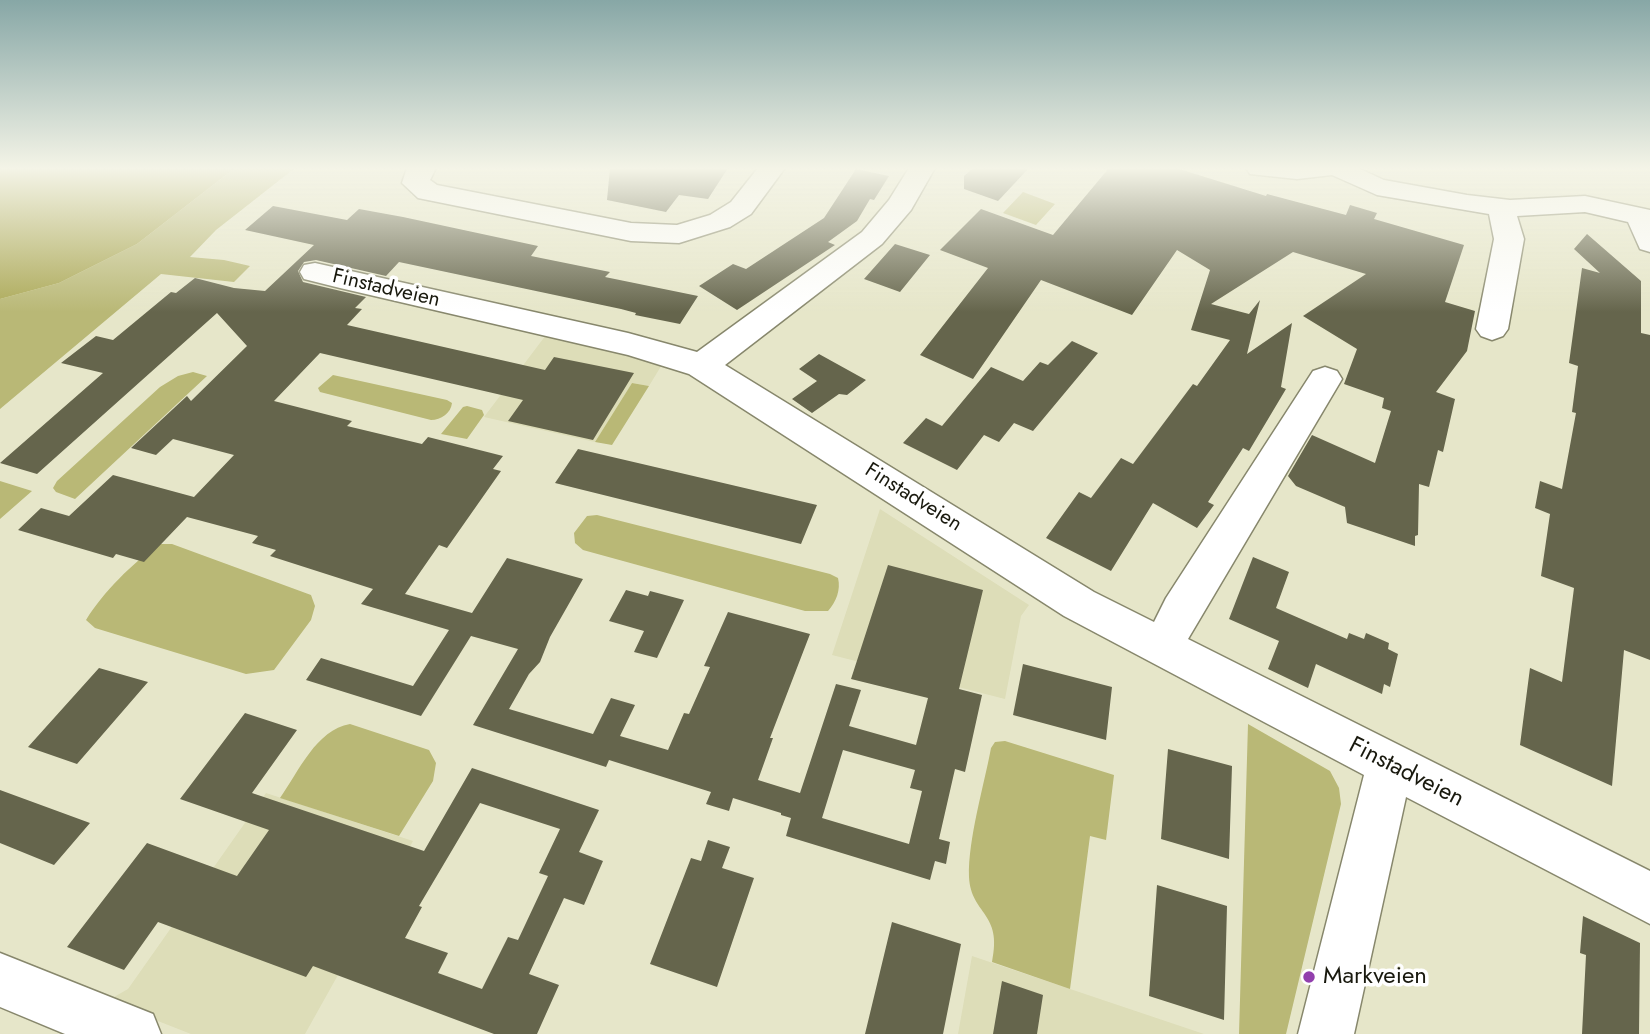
<!DOCTYPE html>
<style>
body{margin:0}
canvas{display:block;background:#e6e6c9}
</style>
<canvas width="1650" height="1034"></canvas>
<script>
const ctx = document.querySelector('canvas').getContext('2d');
ctx.lineJoin = 'round';
function fill(path, color) {
  ctx.fillStyle = color;
  ctx.fill(path, 'evenodd');
}
function trace(path, color, width, dash) {
  ctx.strokeStyle = color;
  ctx.lineWidth = width;
  ctx.lineCap = dash ? 'butt' : 'round';
  ctx.setLineDash(dash || []);
  ctx.stroke(path);
}
function label(font, color, halo, rows, align = 'center') {
  ctx.font = font + ' Jost,sans-serif';
  ctx.lineWidth = 7;
  ctx.setLineDash([]);
  ctx.textBaseline = 'middle';
  ctx.strokeStyle = halo;
  ctx.fillStyle = color;
  for (const [text, x, y, turn = 0] of rows) {
    ctx.save();
    ctx.translate(x, y);
    ctx.rotate((+turn || 0) * Math.PI / 180);
    ctx.textAlign = isNaN(turn) ? turn : align;
    if (halo) ctx.strokeText(text, 0, 0);
    ctx.fillText(text, 0, 0);
    ctx.restore();
  }
}
const built = new Path2D(`
 M 549,331 L 666,358 L 649,386 L 632,383 L 595,442 L 484,417 Z
 M 880,509 L 1029,605 L 1021,616 L 1005,699 L 832,655 Z
 M 266,793 L 413,841 L 305,1034 L 191,1034 L 107,1001 L 128,989 Z
 M 972,956 L 1204,1034 L 958,1034 Z`);
const green = new Path2D(`
 M 235,168 L 295,168 L 216,230 L 190,257 L 224,260 L 250,266 L 234,282 L 161,274 L 0,409 L 0,299 L 59,283 L 137,244 Z
 M 1023,192 L 1055,204 L 1036,225 L 1003,213 Z
 M 193,372 L 207,376 L 75,499 L 56,492 L 53,488 L 57,481 L 160,387 L 178,376 Z
 M 333,375 L 447,400 L 452,403 C 451,413 441,420 431,420 L 320,392 L 318,388 Z
 M 632,383 L 649,386 L 612,445 L 595,442 Z
 M 467,406 L 482,410 L 484,415 L 467,439 L 441,434 L 463,407 Z
 M 0,481 L 32,491 L 0,519 Z
 M 597,515 L 830,574 L 838,578 C 841,590 836,602 828,611 L 805,611 L 583,550 L 575,543 L 574,533 L 587,516 Z
 M 159,544 L 172,544 L 311,595 L 315,606 L 311,620 L 274,670 L 246,674 L 95,628 L 86,620 C 104,591 132,564 159,544 Z
 M 350,724 L 429,750 L 436,763 L 433,781 L 399,836 L 280,798 C 299,771 316,730 350,724 Z
 M 1248,724 L 1330,771 L 1339,788 L 1341,804 L 1286,1034 L 1239,1034 Z
 M 1005,741 L 1114,775 L 1106,840 L 1090,836 L 1070,989 L 992,962 C 1003,912 971,915 969,877 C 968,839 984,786 991,748 L 995,742 Z`);
const forest = new Path2D(`
 M 0,168 L 235,168 L 137,244 L 59,283 L 0,299 Z`);
const building = new Path2D(`
 M 610,168 L 728,168 L 708,199 L 679,195 L 666,212 L 607,200 Z
 M 973,168 L 1029,168 L 998,201 L 964,189 L 964,176 Z
 M 1109,168 L 1176,168 L 1266,196 L 1267,194 L 1346,215 L 1350,205 L 1377,213 L 1374,219 L 1464,245 L 1445,302 L 1475,311 L 1467,351 L 1436,392 L 1455,399 L 1443,452 L 1438,450 L 1429,487 L 1419,484 L 1418,535 L 1415,536 L 1415,546 L 1347,523 L 1345,507 L 1296,486 L 1288,476 L 1312,435 L 1375,463 L 1391,411 L 1382,408 L 1384,398 L 1344,384 L 1357,349 L 1303,316 L 1366,274 L 1293,252 L 1211,304 L 1249,314 L 1260,300 L 1247,354 L 1292,323 L 1281,387 L 1286,389 L 1249,451 L 1243,448 L 1208,502 L 1214,505 L 1197,528 L 1153,503 L 1111,571 L 1046,538 L 1079,492 L 1091,498 L 1121,458 L 1133,464 L 1193,384 L 1197,386 L 1230,340 L 1191,330 L 1210,270 L 1177,250 L 1132,315 L 1041,280 L 973,379 L 920,355 L 988,268 L 940,250 L 981,209 L 1053,235 Z
 M 856,169 L 889,176 L 874,200 L 870,199 L 857,221 L 828,242 L 835,245 L 737,310 L 699,286 L 733,264 L 746,269 L 824,218 Z
 M 273,206 L 347,220 L 359,209 L 403,217 L 538,246 L 531,256 L 610,272 L 605,277 L 698,296 L 680,324 L 635,315 L 636,313 L 621,309 L 399,262 L 386,276 L 316,260 L 304,262 L 298,271 L 303,282 L 366,297 L 355,308 L 362,309 L 347,325 L 545,370 L 554,357 L 634,373 L 593,440 L 508,421 L 523,400 L 320,353 L 274,401 L 352,421 L 347,426 L 422,444 L 428,437 L 503,456 L 493,469 L 501,471 L 447,548 L 439,545 L 405,594 L 472,613 L 507,558 L 583,579 L 550,637 L 540,662 L 529,674 L 509,709 L 593,734 L 611,698 L 635,705 L 620,736 L 668,750 L 684,713 L 689,714 L 710,667 L 704,666 L 728,612 L 810,634 L 770,738 L 773,738 L 758,780 L 800,793 L 836,684 L 861,690 L 849,726 L 916,745 L 928,698 L 851,679 L 888,565 L 983,590 L 959,689 L 982,695 L 965,772 L 955,769 L 939,839 L 950,842 L 946,864 L 935,861 L 930,880 L 786,836 L 791,818 L 781,815 L 781,813 L 733,798 L 729,811 L 706,804 L 711,792 L 609,760 L 606,767 L 473,725 L 518,649 L 471,636 L 421,716 L 306,680 L 321,658 L 413,686 L 449,630 L 361,604 L 373,589 L 270,556 L 276,550 L 252,543 L 258,536 L 187,517 L 144,562 L 116,554 L 113,558 L 18,530 L 41,508 L 69,516 L 113,475 L 194,497 L 234,455 L 173,439 L 156,455 L 131,448 L 187,396 L 191,401 L 247,346 L 217,313 L 37,474 L 0,463 L 103,373 L 61,363 L 96,336 L 113,340 L 171,292 L 176,293 L 195,278 L 234,288 L 265,291 L 314,245 L 245,230 ZM 843,750 L 915,770 L 910,788 L 922,791 L 909,844 L 822,818 Z
 M 1587,234 L 1641,281 L 1641,333 L 1650,335 L 1650,660 L 1624,650 L 1612,786 L 1520,745 L 1530,668 L 1562,682 L 1574,588 L 1541,576 L 1550,514 L 1535,508 L 1540,481 L 1562,489 L 1576,413 L 1572,412 L 1578,366 L 1569,363 L 1582,268 L 1600,273 L 1574,249 Z
 M 895,244 L 930,255 L 900,292 L 864,279 Z
 M 1072,341 L 1098,353 L 1033,431 L 1014,423 L 999,442 L 984,435 L 957,470 L 903,443 L 926,418 L 942,426 L 991,367 L 1023,381 L 1040,362 L 1048,365 Z
 M 819,354 L 866,380 L 847,395 L 839,394 L 812,413 L 792,399 L 817,381 L 799,369 Z
 M 578,449 L 655,467 L 817,505 L 801,544 L 555,483 Z
 M 1253,557 L 1289,572 L 1276,608 L 1347,639 L 1349,633 L 1364,639 L 1366,633 L 1389,643 L 1388,649 L 1398,654 L 1390,687 L 1384,684 L 1382,694 L 1316,664 L 1308,688 L 1268,669 L 1279,641 L 1229,619 Z
 M 626,590 L 648,596 L 650,591 L 684,600 L 657,658 L 634,652 L 644,631 L 609,621 Z
 M 1023,664 L 1112,687 L 1106,740 L 1013,715 Z
 M 99,668 L 148,682 L 77,764 L 28,747 Z
 M 245,713 L 297,730 L 252,793 L 424,851 L 472,768 L 599,810 L 579,852 L 603,861 L 584,905 L 564,898 L 529,974 L 559,985 L 537,1034 L 494,1034 L 313,966 L 306,977 L 158,922 L 124,970 L 67,947 L 147,843 L 237,876 L 269,830 L 180,799 ZM 480,803 L 560,829 L 539,873 L 548,876 L 518,940 L 508,937 L 482,989 L 438,973 L 448,953 L 405,938 L 422,907 L 419,906 Z
 M 1168,749 L 1232,766 L 1229,859 L 1161,839 Z
 M 0,790 L 90,823 L 54,865 L 0,843 Z
 M 708,840 L 730,847 L 722,868 L 754,878 L 717,987 L 650,964 L 691,858 L 701,861 Z
 M 1157,885 L 1227,906 L 1224,1020 L 1149,996 Z
 M 1583,916 L 1640,943 L 1639,1034 L 1582,1034 L 1586,955 L 1580,953 Z
 M 892,922 L 961,944 L 943,1034 L 865,1034 Z
 M 1002,981 L 1043,995 L 1037,1034 L 993,1034 Z`);
const minor = new Path2D(`
 M 407,168 L 436,168 L 430,180 L 437,185 L 631,223 L 677,225 L 710,215 L 731,202 L 758,168 L 785,168 L 751,214 L 730,227 L 679,243 L 631,241 L 418,198 L 402,183 Z
 M 909,168 L 935,168 L 911,210 L 882,244 L 725,365 L 1094,592 L 1154,622 L 1166,598 L 1313,371 L 1325,367 L 1337,371 L 1342,379 L 1188,639 L 1650,871 L 1650,924 L 1406,797 L 1354,1034 L 1298,1034 L 1364,775 L 1064,616 L 689,374 L 628,355 L 340,288 L 304,279 L 300,272 L 304,265 L 315,263 L 628,333 L 697,352 L 862,232 L 889,200 Z
 M 1246,168 L 1358,168 L 1384,180 L 1467,195 L 1510,200 L 1585,196 L 1650,210 L 1650,252 L 1640,249 L 1628,222 L 1585,212 L 1517,216 L 1524,239 L 1508,329 L 1503,336 L 1492,340 L 1481,336 L 1476,329 L 1494,239 L 1489,214 L 1377,195 L 1332,175 L 1297,179 L 1250,174 Z
 M 0,953 L 153,1014 L 161,1034 L 65,1034 L 0,1007 Z`);
const markers = [
 [1309,977,7,"#923fad"]
];
const streetNames = [
 ["Finstadveien",386,289,13],
 ["Finstadveien",913,498,32]
];
const nearStreetnames = [
 ["Finstadveien",1406,773,27]
];
const nearPoinames = [
 ["Markveien",1323,977]
];
fill(built, '#ddddb8');
fill(green, '#b9b876');
fill(forest, '#aca958');
fill(building, '#65654c');
trace(minor, '#87876c', 3);
fill(minor, '#fff');
const sky = ctx.createLinearGradient(0, 0, 0, 312);
sky.addColorStop(0, '#87a7a6');
sky.addColorStop(0.54, '#f4f4e7');
sky.addColorStop(1, '#f4f4e700');
ctx.fillStyle = sky;
ctx.fillRect(0, 0, 1650, 312);
for (const [x, y, r, color] of markers) {
  const dot = new Path2D();
  dot.arc(x, y, r, 0, 2 * Math.PI);
  ctx.fillStyle = color;
  ctx.fill(dot);
  trace(dot, '#fff', 2.5);
}
label('21px', '#19190e', '#fff', streetNames);
label('24px', '#19190e', '#fff', nearStreetnames);
label('24px', '#19190e', '#fff', nearPoinames, 'left');
</script>
